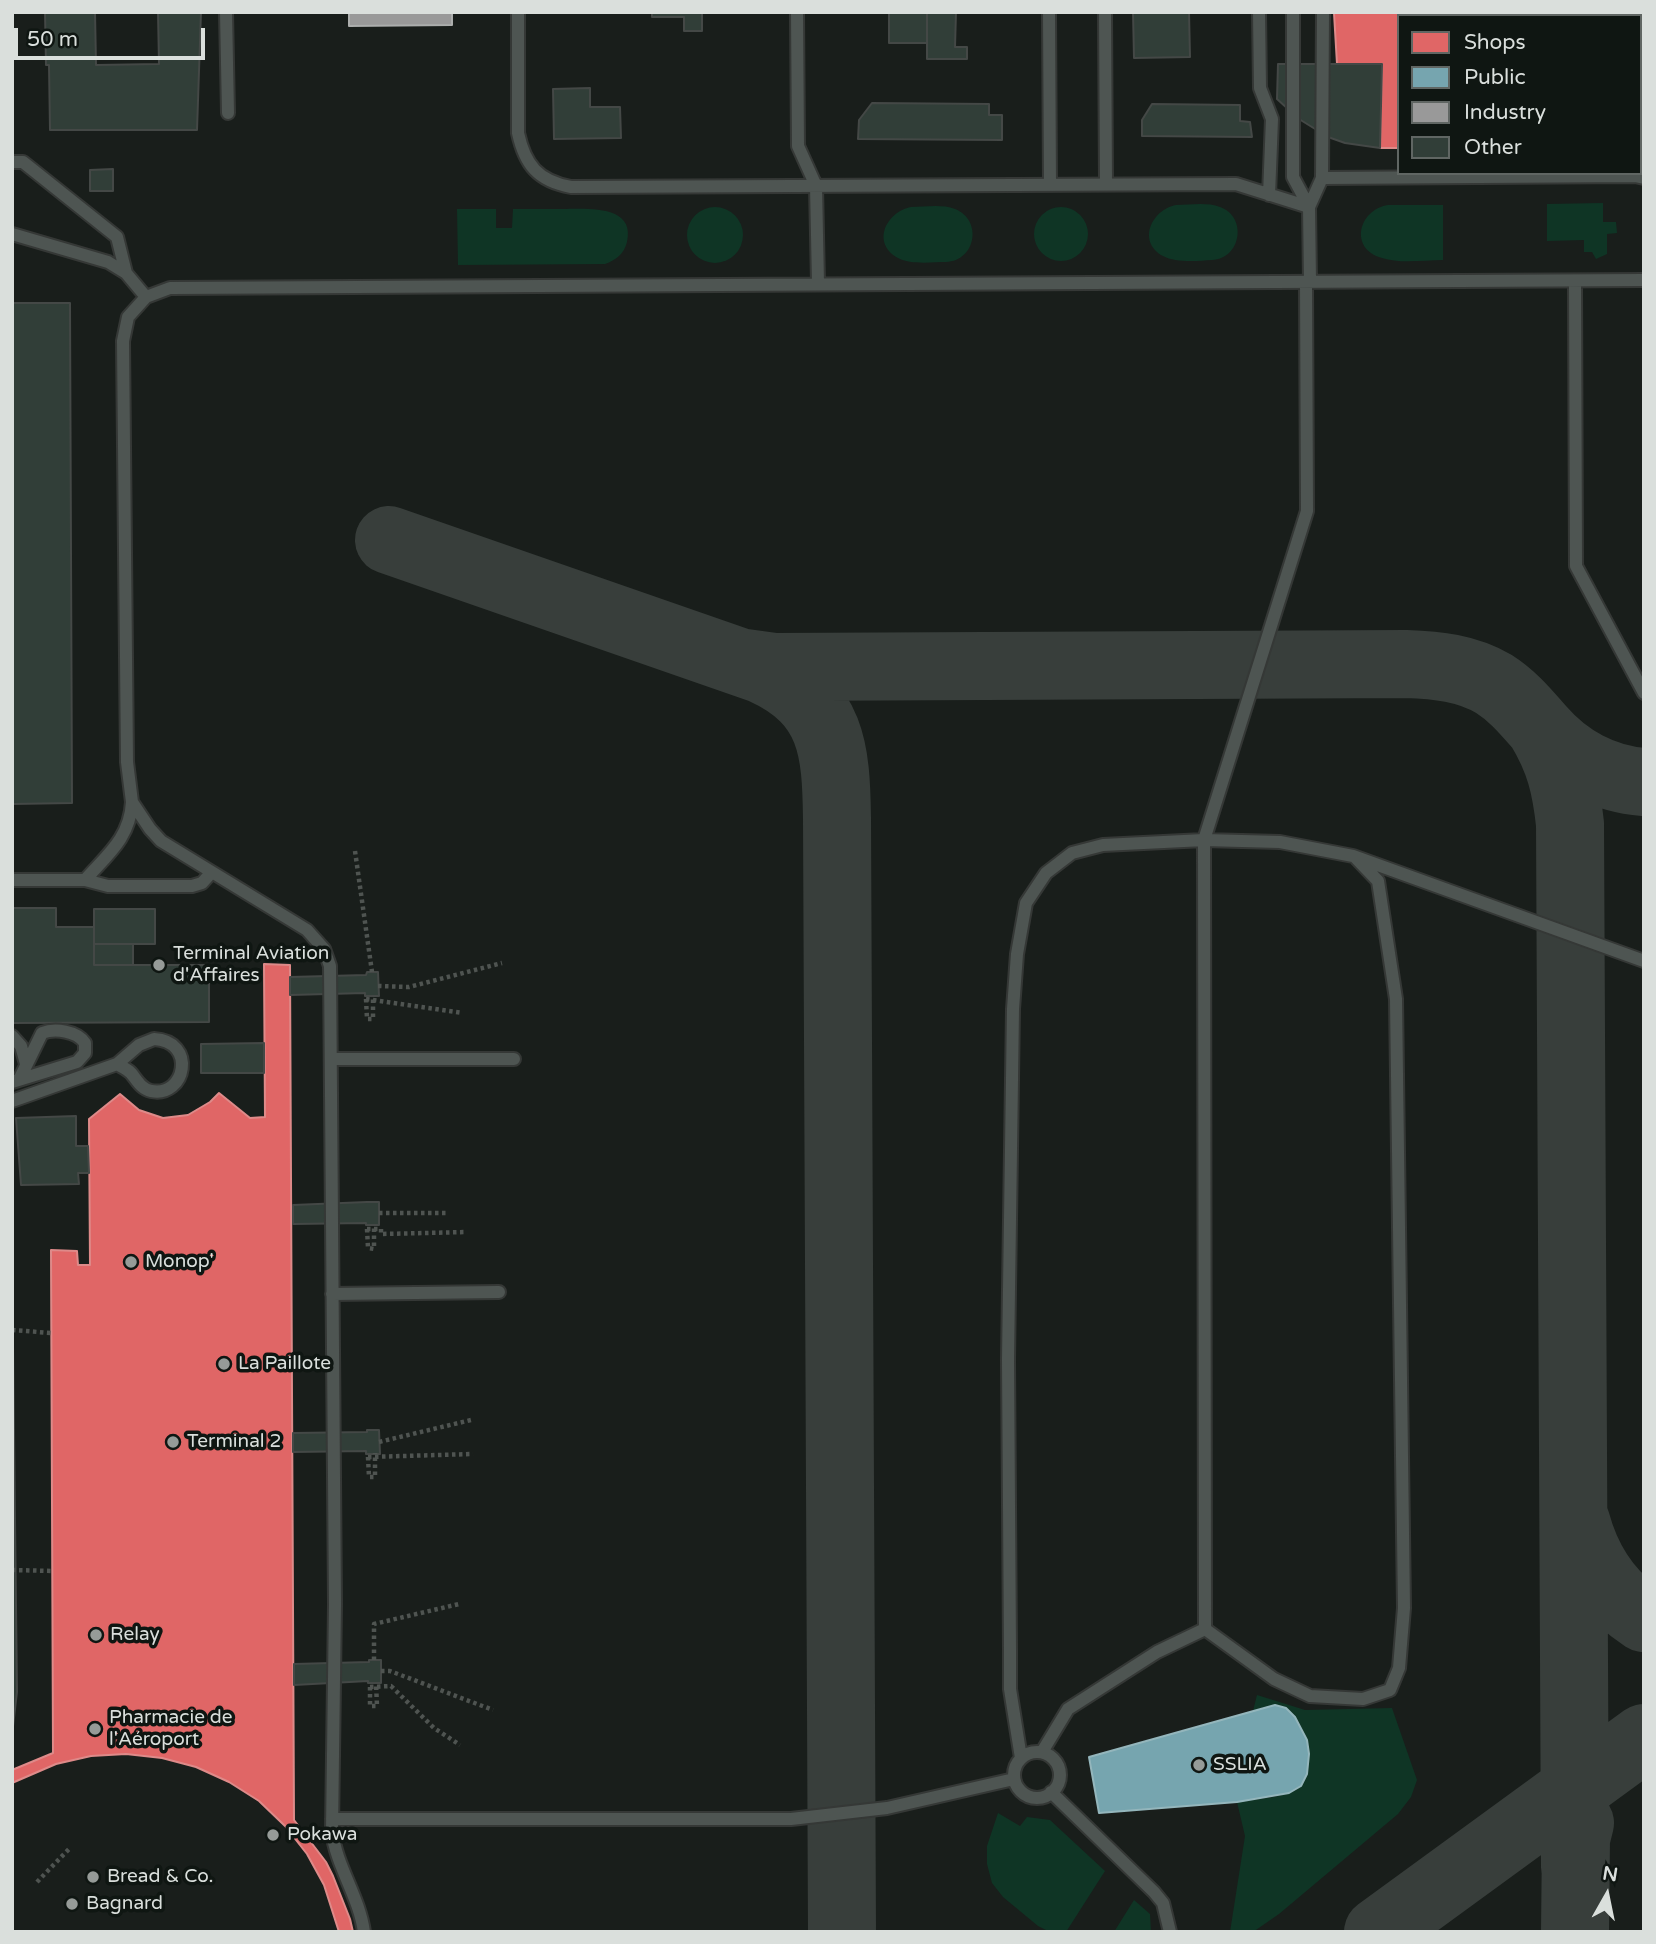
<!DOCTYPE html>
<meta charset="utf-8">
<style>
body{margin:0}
#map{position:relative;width:1656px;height:1944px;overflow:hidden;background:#191e1b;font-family:"Varela Round",sans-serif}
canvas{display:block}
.frame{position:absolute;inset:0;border:14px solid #dadfdc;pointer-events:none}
.legend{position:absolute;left:1397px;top:14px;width:245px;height:161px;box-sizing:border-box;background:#0f1612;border:2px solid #606663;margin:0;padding:9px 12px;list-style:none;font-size:21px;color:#dadfdc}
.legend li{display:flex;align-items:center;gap:14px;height:35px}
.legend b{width:35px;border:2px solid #606663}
.north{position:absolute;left:1572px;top:1860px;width:70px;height:70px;-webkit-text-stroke:5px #0f1612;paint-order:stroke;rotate:9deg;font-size:19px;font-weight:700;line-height:28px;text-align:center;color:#dadfdc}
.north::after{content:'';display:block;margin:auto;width:24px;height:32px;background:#dadfdc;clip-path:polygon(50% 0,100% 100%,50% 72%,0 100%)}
.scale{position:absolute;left:14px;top:28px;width:191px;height:32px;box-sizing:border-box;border:4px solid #dadfdc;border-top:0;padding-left:9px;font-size:21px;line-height:24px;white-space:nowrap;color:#dadfdc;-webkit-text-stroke:5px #0f1612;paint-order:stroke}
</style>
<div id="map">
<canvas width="1656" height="1944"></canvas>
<div class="frame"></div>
<ul class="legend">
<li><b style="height:19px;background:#e06666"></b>Shops</li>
<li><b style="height:19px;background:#76a5af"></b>Public</li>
<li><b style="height:19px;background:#999"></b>Industry</li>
<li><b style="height:19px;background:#313e38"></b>Other</li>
</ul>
<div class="north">N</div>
<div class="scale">50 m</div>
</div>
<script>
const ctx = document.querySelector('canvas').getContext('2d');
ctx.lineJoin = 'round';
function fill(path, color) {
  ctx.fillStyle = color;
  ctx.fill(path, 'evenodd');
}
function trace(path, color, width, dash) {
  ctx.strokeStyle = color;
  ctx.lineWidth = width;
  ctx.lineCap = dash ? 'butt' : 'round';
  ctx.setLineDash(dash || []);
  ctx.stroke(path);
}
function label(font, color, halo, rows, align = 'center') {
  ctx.font = font + ' "Varela Round",sans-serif';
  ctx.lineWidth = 7;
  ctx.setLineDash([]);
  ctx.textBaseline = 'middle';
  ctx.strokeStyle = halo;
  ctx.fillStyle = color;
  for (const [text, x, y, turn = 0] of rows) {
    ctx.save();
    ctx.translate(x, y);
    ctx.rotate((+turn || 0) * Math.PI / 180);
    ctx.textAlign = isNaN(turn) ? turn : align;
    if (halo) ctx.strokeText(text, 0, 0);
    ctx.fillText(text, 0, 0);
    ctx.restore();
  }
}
const green = new Path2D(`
 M 1603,203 L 1603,222 L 1616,222 L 1617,233 L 1607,234 L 1607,254 L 1596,259 L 1592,252 L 1584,252 L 1584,240 L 1547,241 L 1547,204 Z
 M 1176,205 C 1190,205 1207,202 1220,207 C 1248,217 1241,259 1212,260 C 1198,261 1175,263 1163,256 C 1137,242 1151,210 1176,205 Z
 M 1388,205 L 1443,205 L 1443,260 C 1424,260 1400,264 1382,258 C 1349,249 1358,210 1388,205 Z
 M687 235a28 28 0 1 1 56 0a28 28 0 1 1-56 0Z
 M1034 234a27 27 0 1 1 54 0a27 27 0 1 1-54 0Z
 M 911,207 C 925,207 942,204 955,209 C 983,220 976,261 946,262 C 933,262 910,265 898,258 C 871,243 886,212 911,207 Z
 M 457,209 L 496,209 L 496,228 L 512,228 L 513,209 C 529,209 546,209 562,209 C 585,209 636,204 627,242 C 624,254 616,260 605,264 L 458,265 Z
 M 1257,1695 L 1305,1710 L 1392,1708 L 1417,1780 L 1411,1797 L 1398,1814 L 1279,1914 L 1253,1932 L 1230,1932 L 1245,1836 L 1237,1802 C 1253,1799 1290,1798 1301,1786 C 1316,1770 1306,1717 1285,1708 C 1275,1703 1263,1709 1253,1711 Z
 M 998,1813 L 1020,1826 L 1027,1817 L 1050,1820 L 1105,1871 L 1066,1932 L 1050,1932 L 1038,1926 L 1003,1897 L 992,1883 L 987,1864 L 987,1846 Z
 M 1134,1900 L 1150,1914 L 1151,1932 L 1114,1932 Z`);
const shops = new Path2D(`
 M 1481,12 L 1481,16 L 1399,16 L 1399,148 L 1380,148 L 1382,64 L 1337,64 L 1334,13 Z
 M 1644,26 L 1644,166 L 1640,166 L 1640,27 Z
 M 264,964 L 290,965 L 294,1820 L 326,1862 L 333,1876 L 350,1919 L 353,1932 L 12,1932 L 12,1770 L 53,1753 L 51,1250 L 77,1251 L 78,1265 L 90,1265 L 89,1119 L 120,1094 L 139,1110 L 163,1118 L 188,1115 L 210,1102 L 219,1093 L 250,1118 L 265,1117 Z
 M 126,1754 L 162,1758 L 196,1767 L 229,1782 L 259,1801 L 285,1826 L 307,1854 L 324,1885 L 339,1932 L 12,1932 L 12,1783 L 56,1764 L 91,1756 Z`);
const public = new Path2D(`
 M 1275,1705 L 1286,1708 L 1295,1717 L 1307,1740 L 1309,1754 L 1307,1774 L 1301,1786 L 1289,1793 L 1237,1802 L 1099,1813 L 1089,1757 Z`);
const industry = new Path2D(`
 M 349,12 L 452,12 L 452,25 L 349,26 Z`);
const taxiway = new Path2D(`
 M 389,540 L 763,670 C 833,702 836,750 837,818 L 842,1932
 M 745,663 L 774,667 L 1406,664 C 1437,665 1467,668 1494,684 C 1513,696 1526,712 1541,729 C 1567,759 1603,779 1644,782
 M 1540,728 C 1560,761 1566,787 1570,824 L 1575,1867
 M 1576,1521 C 1587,1562 1608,1595 1644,1618
 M 1378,1932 L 1644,1738
 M 1575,1932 L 1576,1839 L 1580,1823`);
const building = new Path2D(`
 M 45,12 L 95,12 L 96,65 L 159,64 L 158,12 L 201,12 L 197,130 L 50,130 L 49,65 L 46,65 Z
 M 652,12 L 702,12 L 702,31 L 684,31 L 684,17 L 652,17 Z
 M 889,12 L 927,12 L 927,43 L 889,43 Z
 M 927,12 L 956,12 L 955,47 L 967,47 L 967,59 L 927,59 Z
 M 1133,12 L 1189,12 L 1190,57 L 1134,58 Z
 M 1278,64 L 1382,64 L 1380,148 L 1345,143 L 1328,137 L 1299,119 L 1277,99 Z
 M 590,88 L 590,107 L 620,107 L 621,138 L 554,139 L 553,89 Z
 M 872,103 L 989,104 L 989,115 L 1002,115 L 1002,140 L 858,139 L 859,120 Z
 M 1152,104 L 1240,105 L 1240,121 L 1250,122 L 1252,137 L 1142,136 L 1142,120 Z
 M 113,169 L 113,191 L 90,191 L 90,170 Z
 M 12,303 L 70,303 L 72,803 L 12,804 Z
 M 12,908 L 56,908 L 56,927 L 94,927 L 94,965 L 209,965 L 209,1022 L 12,1023 Z
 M 94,909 L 155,909 L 155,944 L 94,944 Z
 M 94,944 L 133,944 L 133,965 L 94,965 Z
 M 367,972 L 378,972 L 379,996 L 365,996 L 365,993 L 290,995 L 290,977 L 366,975 Z
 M 264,1043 L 264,1073 L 201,1073 L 201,1044 Z
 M 76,1116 L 76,1146 L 88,1146 L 89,1173 L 78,1173 L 79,1184 L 21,1185 L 16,1118 Z
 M 367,1202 L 379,1202 L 379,1225 L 366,1225 L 366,1223 L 293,1224 L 293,1205 Z
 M 12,1257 L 17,1692 L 12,1735 Z
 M 367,1430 L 379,1430 L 380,1454 L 366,1454 L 366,1451 L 293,1452 L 293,1433 L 367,1432 Z
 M 369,1660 L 381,1660 L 381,1683 L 368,1683 L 368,1681 L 294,1685 L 294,1664 L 369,1662 Z`);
const path = new Path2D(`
 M 1491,12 L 1491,16
 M 355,851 L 372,972
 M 378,986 L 409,987 L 502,963
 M 366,999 L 463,1013
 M 379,1213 L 448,1213
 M 367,1229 L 381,1229 L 381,1234 L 467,1232
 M 12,1330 L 51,1333
 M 379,1442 L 471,1420
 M 368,1457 L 473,1454
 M 12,1570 L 53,1571
 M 374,1660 L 374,1624 L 459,1604
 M 381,1671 L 390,1671 L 493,1710
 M 370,1687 L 391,1686 L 434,1728 L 460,1745
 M 37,1882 L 69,1849`);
const lane = new Path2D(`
 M 226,12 L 228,113
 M 518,12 L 518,133 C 525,165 538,181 571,187 L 1236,184 L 1309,207
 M 797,12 L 798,146 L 816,186 L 818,283
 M 1049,12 L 1050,185
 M 1105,12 L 1106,184
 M 1259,12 L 1260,88 L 1272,119 L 1269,195
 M 1293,12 L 1293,177 L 1309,207
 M 12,162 L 23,162 L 117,237 L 126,273
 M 1322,178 L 1635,176 L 1644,178
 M 12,234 L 108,262 L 126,273 L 146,297
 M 1575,281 L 1576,566 L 1644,693
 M 1310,282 L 1309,207 L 1322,178 L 1323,12
 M 132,802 C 130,838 107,855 85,880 L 108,886 L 192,886 L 202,883 L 211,873
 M 12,880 L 85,880
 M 12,1036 L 21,1046 L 26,1064
 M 154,1039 C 197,1041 186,1098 151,1091 C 141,1089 137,1080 131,1073 C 127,1069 122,1067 117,1064 L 139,1045 Z
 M 331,1059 L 514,1059
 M 12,1082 L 77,1062 L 85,1053 L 85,1043 C 77,1031 55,1028 42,1033 L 20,1078
 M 12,1101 L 117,1064
 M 332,1294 L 499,1292
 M 1205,1629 L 1274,1679 L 1310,1696 L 1363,1699 L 1390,1690 L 1399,1668 L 1404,1608 L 1396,999 L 1378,881 L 1356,858
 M 1042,1752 L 1068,1709 L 1157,1652 L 1205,1629 L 1204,840 L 1307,511 L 1306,282
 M1014 1775a23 23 0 1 1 46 0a23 23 0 1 1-46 0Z
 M 1021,1758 L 1010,1689 L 1010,1650 L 1008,1360 L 1013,1009 L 1017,954 L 1026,903 L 1046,873 L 1072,853 L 1103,845 L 1204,840 L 1280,842 L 1353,856 L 1644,961
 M 1051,1792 L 1154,1892 L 1163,1903 L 1170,1932
 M 332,1819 L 791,1819 L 887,1808 L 1014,1779
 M 364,1932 C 359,1896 336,1866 332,1831 L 335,1604 L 330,966 L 324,949 L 307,930 L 161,841 L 150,829 L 132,802 L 127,762 L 123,341 L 128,317 L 146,297 L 170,288 L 1644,280`);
const pathBridge = new Path2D(`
 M 366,999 L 367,1019 L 373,1019 L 373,996
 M 367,1229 L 368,1248 L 374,1249 L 374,1225
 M 368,1457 L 369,1477 L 375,1477 L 375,1453
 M 370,1687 L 370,1706 L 377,1706 L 376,1683`);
const markers = [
 [159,965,7,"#969b98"],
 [131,1262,7,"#969b98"],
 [224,1364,7,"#969b98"],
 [173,1442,7,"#969b98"],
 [96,1635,7,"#969b98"],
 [95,1729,7,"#969b98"],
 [1199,1765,7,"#969b98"],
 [273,1835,7,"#969b98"],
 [93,1877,7,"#969b98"],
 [72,1904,7,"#969b98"]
];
const poiNames = [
 ["Terminal Aviation",173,954],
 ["d'Affaires",173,976],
 ["Monop'",145,1262],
 ["La Paillote",238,1364],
 ["Terminal 2",187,1442],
 ["Relay",110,1635],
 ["Pharmacie de",109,1718],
 ["l'Aéroport",109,1740],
 ["SSLIA",1213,1765],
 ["Pokawa",287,1835],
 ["Bread & Co.",107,1877],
 ["Bagnard",86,1904]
];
fill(green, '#0f3525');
fill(shops, '#e06666');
trace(shops, '#de8a89', 2);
fill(public, '#76a5af');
trace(public, '#94b6bc', 2);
fill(industry, '#999');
trace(industry, '#acaead', 2);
trace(taxiway, '#383e3b', 68);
fill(building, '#313e38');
trace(building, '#444846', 2);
trace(lane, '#353836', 16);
trace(path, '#4f5451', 4.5, [3.5, 3.5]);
trace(lane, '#4e5552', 12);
trace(pathBridge, '#4f5451', 4.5, [3.5, 3.5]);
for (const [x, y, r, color] of markers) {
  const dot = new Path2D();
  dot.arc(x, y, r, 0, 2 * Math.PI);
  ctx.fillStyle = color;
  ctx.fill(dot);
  trace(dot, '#0f1612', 2.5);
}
label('19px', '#dadfdc', '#0f1612', poiNames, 'left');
</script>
